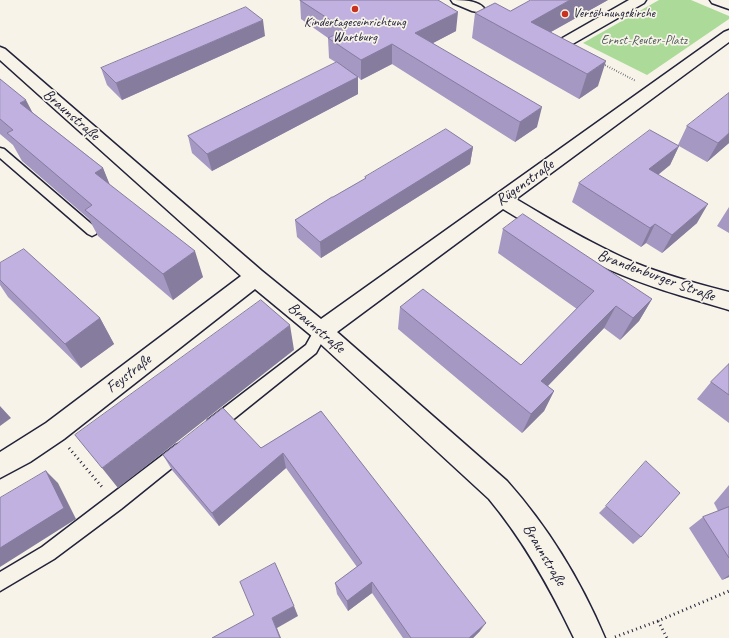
<!DOCTYPE html>
<meta charset="utf-8">
<style>
body{margin:0}
canvas{display:block;background:#f7f3e8}
</style>
<canvas width="729" height="638"></canvas>
<script>
const ctx = document.querySelector('canvas').getContext('2d');
ctx.lineJoin = 'round';
function fill(path, color) {
  ctx.fillStyle = color;
  ctx.fill(path, 'evenodd');
}
function trace(path, color, width, dash) {
  ctx.strokeStyle = color;
  ctx.lineWidth = width;
  ctx.lineCap = dash ? 'butt' : 'round';
  ctx.setLineDash(dash || []);
  ctx.stroke(path);
}
function label(font, color, halo, rows, align = 'center') {
  ctx.font = font + ' Caveat,sans-serif';
  ctx.lineWidth = 3.5;
  ctx.setLineDash([]);
  ctx.textBaseline = 'middle';
  ctx.strokeStyle = halo;
  ctx.fillStyle = color;
  for (const [text, x, y, turn = 0] of rows) {
    ctx.save();
    ctx.translate(x, y);
    ctx.rotate((+turn || 0) * Math.PI / 180);
    ctx.textAlign = isNaN(turn) ? turn : align;
    if (halo) ctx.strokeText(text, 0, 0);
    ctx.fillText(text, 0, 0);
    ctx.restore();
  }
}
const green = new Path2D(`
 M 659,0 L 691,0 L 729,16 L 729,19 L 647,75 L 583,43 Z`);
const pathFar1 = new Path2D(`
 M 603,64 L 636,81`);
const path = new Path2D(`
 M 69,448 L 102,487
 M 658,621 L 667,638
 M 615,637 L 658,621 L 729,591`);
const service = new Path2D(`
 M 0,148 L 4,149 L 96,228 L 98,231 L 96,234 L 92,236 L 88,234 L 0,158 Z
 M 321,325 L 326,327 L 328,331 L 316,353 L 220,430 L 214,432 L 208,430 L 206,425 L 208,420 L 306,345 L 316,327 Z
 M 182,443 L 188,445 L 190,450 L 188,455 L 121,509 L 54,559 L 0,591 L 0,572 L 42,547 L 176,445 Z`);
const minor = new Path2D(`
 M 451,0 C 462,0 477,0 484,8 L 482,11 L 477,12 L 472,11 L 453,3 Z
 M 629,0 L 646,0 L 644,3 L 569,46 L 564,48 L 559,46 L 556,43 L 559,40 Z
 M 710,0 L 729,0 L 729,9 L 712,3 Z
 M 729,30 L 729,42 L 516,199 C 551,220 587,241 624,258 C 657,273 694,283 729,292 L 729,310 C 689,298 648,287 610,270 C 572,253 538,230 503,209 L 337,332 L 507,481 C 548,527 581,581 605,638 L 574,638 C 550,588 524,541 489,499 L 313,337 L 255,289 L 64,439 L 30,462 L 0,478 L 0,452 L 46,423 L 241,276 L 0,60 L 0,47 L 5,49 L 262,271 L 321,319 L 724,32 Z`);
const wall = new Path2D(`
 M 300,0 L 438,0 L 456,31 L 433,43 L 537,127 L 515,142 L 392,64 L 361,80 L 358,77 L 358,94 L 212,171 L 192,153 L 188,136 L 337,63 L 329,58 L 328,38 L 301,19 Z
 M 608,0 L 551,32 L 598,86 L 579,99 L 472,38 L 475,13 L 510,11 Z
 M 265,36 L 122,100 L 107,85 L 101,68 Z
 M 0,79 L 33,113 L 103,168 L 109,184 L 203,277 L 173,300 L 98,236 L 89,219 L 22,161 L 13,145 L 0,134 Z
 M 687,126 L 729,143 L 707,162 L 679,146 L 670,165 L 658,175 L 697,223 L 662,253 L 646,243 L 641,247 L 572,202 L 579,183 L 678,145 Z
 M 473,147 L 470,164 L 321,258 L 297,237 L 295,220 L 365,179 L 365,177 Z
 M 729,207 L 729,233 L 717,226 Z
 M 503,229 L 652,299 L 639,321 L 620,340 L 604,328 L 548,386 L 554,391 L 544,411 L 522,433 L 398,329 L 400,307 L 521,365 L 577,309 L 498,253 Z
 M 0,263 L 100,318 L 114,344 L 81,368 L 8,297 L 0,285 Z
 M 729,364 L 729,423 L 697,399 L 711,382 Z
 M 321,411 L 480,631 L 473,638 L 403,638 L 372,593 L 348,611 L 337,594 L 335,583 L 357,567 L 286,468 L 219,526 L 172,470 L 163,455 L 261,448 Z
 M 729,485 L 729,577 L 722,580 L 689,528 L 703,517 L 718,511 L 714,503 Z
 M 606,506 L 641,537 L 633,544 L 599,513 Z`);
const shadedWall = new Path2D(`
 M 570,0 L 608,0 L 531,43 L 531,22 Z
 M 458,12 L 456,31 L 414,53 L 415,33 Z
 M 263,20 L 265,36 L 122,100 L 116,83 Z
 M 392,44 L 392,64 L 361,80 L 361,60 Z
 M 606,61 L 598,86 L 579,99 L 587,74 Z
 M 358,77 L 358,94 L 212,171 L 207,154 Z
 M 26,100 L 40,127 L 20,103 Z
 M 542,107 L 537,127 L 515,142 L 520,122 Z
 M 729,133 L 729,143 L 707,162 L 718,143 Z
 M 679,146 L 670,165 L 640,189 L 649,169 Z
 M 473,147 L 470,164 L 321,258 L 320,242 Z
 M 103,168 L 114,195 L 95,173 Z
 M 708,204 L 697,223 L 662,253 L 672,235 Z
 M 655,224 L 646,243 L 641,247 L 650,228 Z
 M 195,251 L 203,277 L 173,300 L 163,274 Z
 M 652,299 L 639,321 L 620,340 L 633,318 Z
 M 616,306 L 604,328 L 532,402 L 541,381 Z
 M 100,318 L 114,344 L 81,368 L 65,344 Z
 M 290,325 L 294,350 L 118,488 L 102,468 Z
 M 554,391 L 544,411 L 522,433 L 531,414 Z
 M 0,406 L 11,418 L 0,426 Z
 M 283,453 L 286,468 L 219,526 L 212,513 Z
 M 46,471 L 58,483 L 76,519 L 0,567 L 0,548 Z
 M 729,575 L 729,577 L 722,580 Z
 M 372,582 L 372,593 L 348,611 L 347,601 Z
 M 294,606 L 298,616 L 277,628 L 281,638 L 280,638 L 272,618 Z
 M 486,623 L 480,631 L 473,638 L 469,638 Z`);
const building = new Path2D(`
 M 300,0 L 438,0 L 458,12 L 415,33 L 542,107 L 520,122 L 392,44 L 361,60 L 328,38 L 345,30 Z
 M 531,0 L 570,0 L 531,22 L 606,61 L 587,74 L 475,13 L 495,3 L 510,11 Z
 M 246,7 L 263,20 L 116,83 L 101,68 Z
 M 337,62 L 358,77 L 207,154 L 188,136 Z
 M 0,79 L 26,100 L 20,103 L 103,168 L 95,173 L 195,251 L 163,274 L 85,210 L 92,205 L 7,133 L 13,130 L 0,119 Z
 M 729,93 L 729,133 L 718,143 L 687,126 Z
 M 446,129 L 473,147 L 320,242 L 295,220 L 332,197 L 333,197 L 366,178 L 365,177 Z
 M 650,130 L 679,146 L 649,169 L 708,204 L 672,235 L 655,224 L 650,228 L 579,183 Z
 M 523,214 L 652,299 L 633,318 L 616,306 L 541,381 L 554,391 L 531,414 L 400,307 L 423,289 L 521,365 L 594,291 L 503,229 Z
 M 24,249 L 100,318 L 65,344 L 0,280 L 0,263 Z
 M 261,300 L 290,325 L 102,468 L 75,435 Z
 M 729,364 L 729,395 L 711,382 Z
 M 223,408 L 261,448 L 321,411 L 486,623 L 469,638 L 411,638 L 372,582 L 347,601 L 335,583 L 362,563 L 283,453 L 212,513 L 163,455 Z
 M 646,461 L 680,493 L 641,537 L 606,506 Z
 M 46,471 L 64,508 L 0,548 L 0,498 Z
 M 729,507 L 729,558 L 703,517 Z
 M 275,563 L 294,606 L 272,618 L 280,638 L 212,638 L 254,615 L 240,582 Z`);
const markers = [
 [355,9,4,"#c8321e"],
 [565,14,4,"#c8321e"]
];
const farPoinames = [
 ["Versöhnungskirche",573,14],
 ["Kindertageseinrichtung",355,23,"center"],
 ["Wartburg",355,38,"center"]
];
const farParknames = [
 ["Ernst-Reuter-Platz",644,41]
];
const streetNames = [
 ["Braunstraße",71,115,41],
 ["Rügenstraße",525,183,-36],
 ["Brandenburger Straße",656,276,20],
 ["Braunstraße",316,328,40],
 ["Feystraße",129,374,-38],
 ["Braunstraße",544,555,59]
];
fill(green, '#abda99');
trace(service, '#22223b', 3);
trace(minor, '#22223b', 3);
trace(pathFar1, '#22223b', 2, [0.5, 2]);
trace(path, '#22223b', 3, [1, 3.5]);
fill(service, '#f7f3e8');
fill(minor, '#f7f3e8');
fill(wall, '#a598c2');
fill(shadedWall, '#867c9e');
fill(building, '#c0b1e1');
trace(building, '#867c9e', 1);
for (const [x, y, r, color] of markers) {
  const dot = new Path2D();
  dot.arc(x, y, r, 0, 2 * Math.PI);
  ctx.fillStyle = color;
  ctx.fill(dot);
  trace(dot, '#f7f3e8', 1.5);
}
label('13px', '#22223b', '#f7f3e8', farPoinames, 'left');
label('13px', '#4b5957', '#f7f3e8', farParknames);
label('16px', '#22223b', '#f7f3e8', streetNames);
</script>
